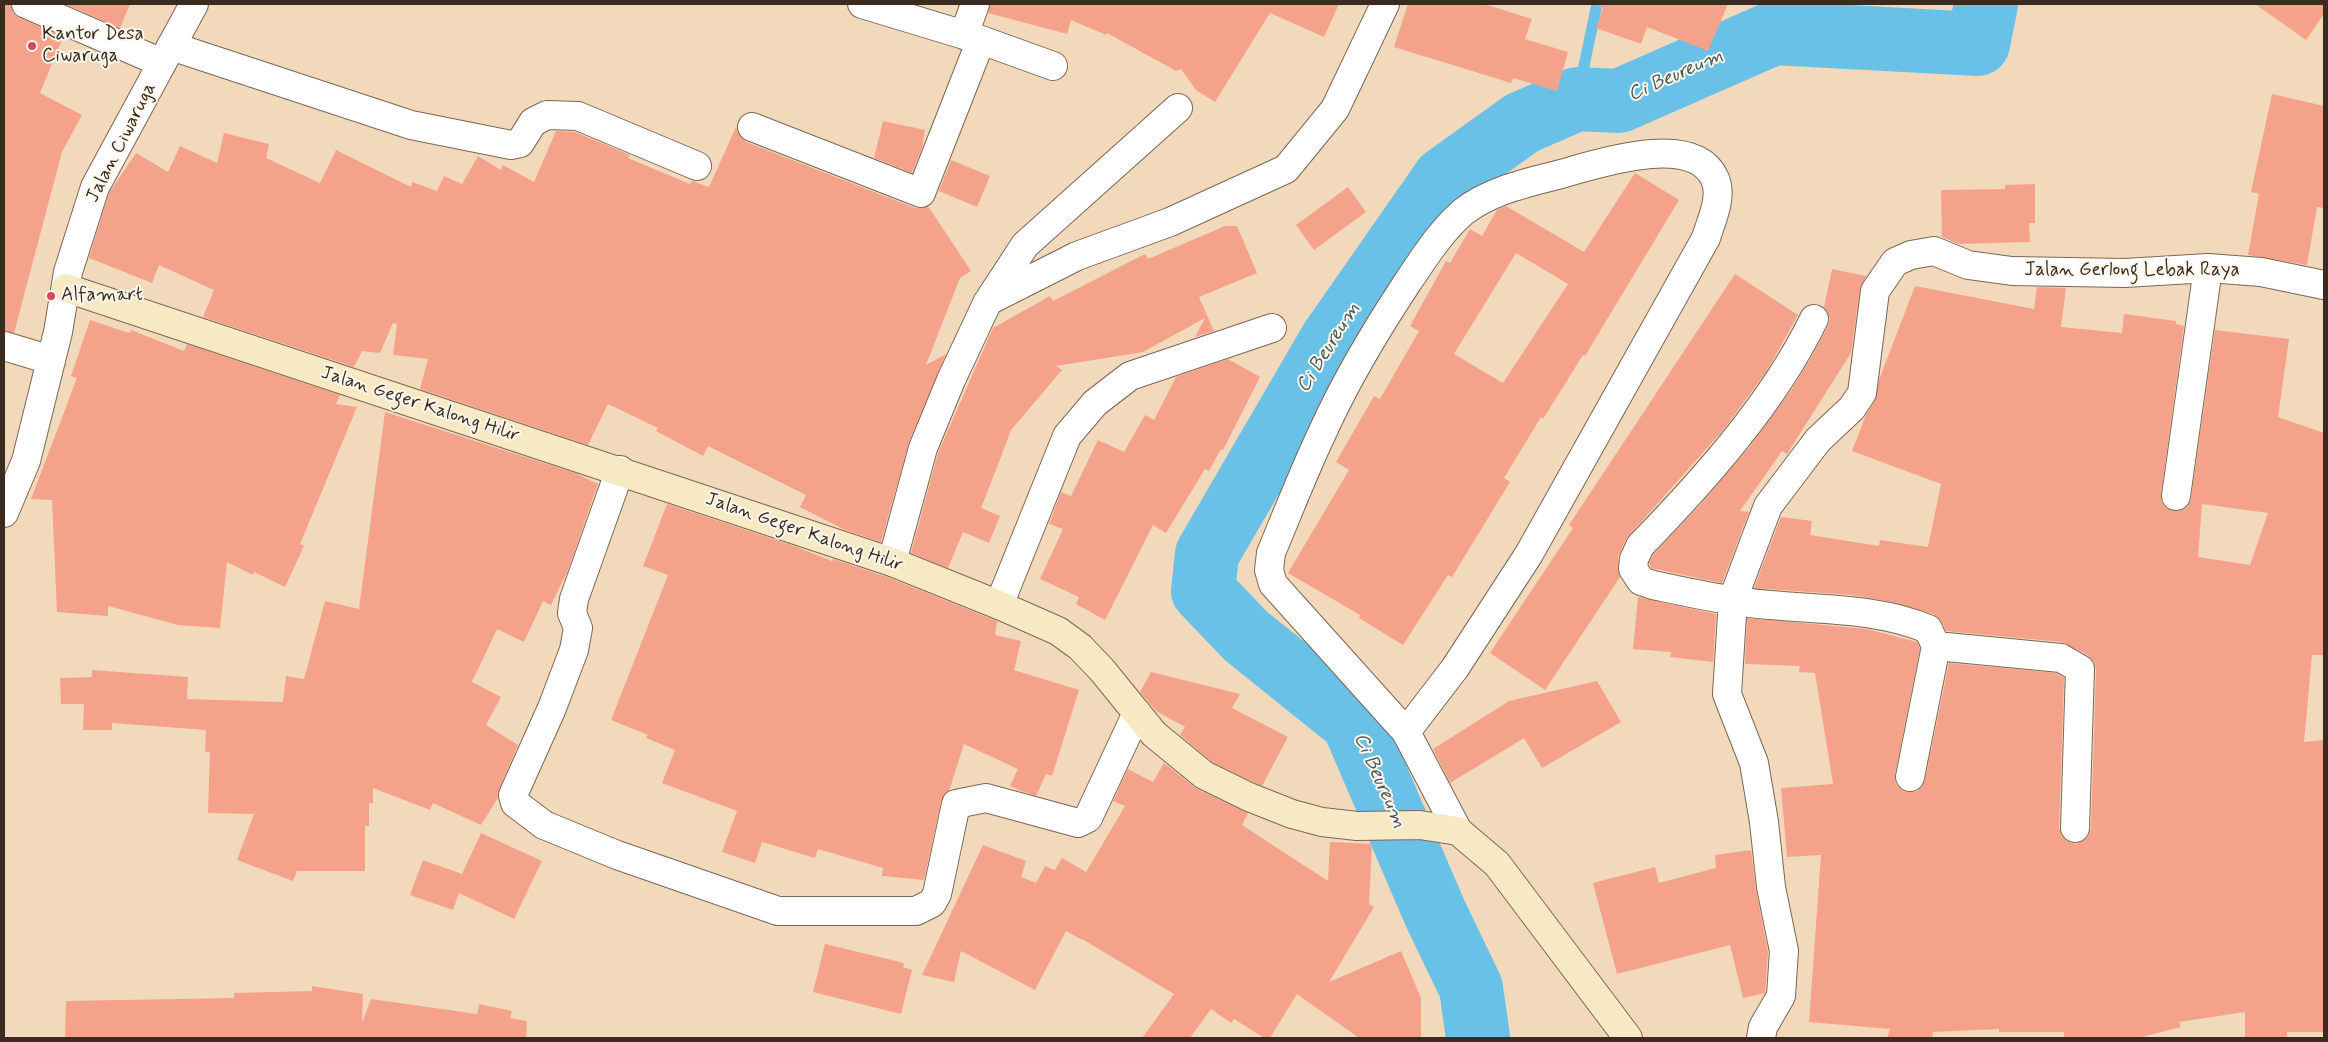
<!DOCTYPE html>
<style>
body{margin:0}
#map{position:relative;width:2328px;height:1042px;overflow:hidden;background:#f3d9bc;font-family:Mynerve,sans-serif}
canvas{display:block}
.frame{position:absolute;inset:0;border:5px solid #3b2a1e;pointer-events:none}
</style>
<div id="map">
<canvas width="2328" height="1042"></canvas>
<div class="frame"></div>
</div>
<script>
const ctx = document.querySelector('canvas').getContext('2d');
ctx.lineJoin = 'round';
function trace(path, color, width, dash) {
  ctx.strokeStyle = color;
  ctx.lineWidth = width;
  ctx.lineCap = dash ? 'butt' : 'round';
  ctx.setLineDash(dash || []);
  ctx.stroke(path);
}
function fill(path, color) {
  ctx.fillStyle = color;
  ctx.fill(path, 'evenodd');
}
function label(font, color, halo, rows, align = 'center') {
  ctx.font = font + ' Mynerve,sans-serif';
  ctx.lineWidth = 4;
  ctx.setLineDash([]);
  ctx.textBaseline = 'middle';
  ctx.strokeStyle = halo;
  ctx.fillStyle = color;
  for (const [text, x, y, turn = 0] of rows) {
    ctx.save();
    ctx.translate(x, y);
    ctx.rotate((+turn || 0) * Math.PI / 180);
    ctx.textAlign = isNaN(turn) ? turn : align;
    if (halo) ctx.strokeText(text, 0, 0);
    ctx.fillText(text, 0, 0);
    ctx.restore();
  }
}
const stream = new Path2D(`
 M 1577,99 L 1597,4`);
const river = new Path2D(`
 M 1478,1038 L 1471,988 L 1435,913 L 1353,722 L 1246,636 L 1203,591 L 1207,554 L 1331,341 L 1444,179 L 1522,123 L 1577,99 L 1619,101 L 1774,33 L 1978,44 L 1986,4`);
const building = new Path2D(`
 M 4,4 L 11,4 L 13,13 L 20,18 L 63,37 L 40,93 L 82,115 L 62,152 L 14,333 L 4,331 Z
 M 65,4 L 130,4 L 120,28 Z
 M 990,4 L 1339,4 L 1324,37 L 1270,13 L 1215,102 L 1196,90 L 1181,69 L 1176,71 L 1107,33 L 1106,35 L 1071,20 L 1067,34 L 988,13 Z
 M 1408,4 L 1484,4 L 1532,19 L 1525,39 L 1568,52 L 1557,91 L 1513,78 L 1511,83 L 1394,47 Z
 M 1594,4 L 1728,4 L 1708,51 L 1647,27 L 1641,44 L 1596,28 L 1603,8 Z
 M 2255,4 L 2324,4 L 2324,14 L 2306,40 Z
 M 2272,94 L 2324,106 L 2324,208 L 2317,207 L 2307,265 L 2248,255 L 2259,194 L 2251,192 Z
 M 883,121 L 925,130 L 922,148 L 912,173 L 874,158 Z
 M 736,127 L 740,136 L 746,142 L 915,208 L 928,206 L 971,271 L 960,278 L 926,365 L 946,354 L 909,442 L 881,542 L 843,529 L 800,507 L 806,495 L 708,446 L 703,456 L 656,431 L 658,428 L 608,404 L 588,445 L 420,389 L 428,359 L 393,355 L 397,324 L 393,323 L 380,353 L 362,351 L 354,367 L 203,317 L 214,290 L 159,265 L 152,283 L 89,258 L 109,193 L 136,153 L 168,172 L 180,146 L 217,163 L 224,133 L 269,144 L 266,158 L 320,183 L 336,150 L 411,187 L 412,182 L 437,191 L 444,176 L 462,184 L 478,156 L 501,170 L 503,165 L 534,182 L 556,131 L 575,132 L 630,155 L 628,158 L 690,184 L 692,181 L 709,187 Z
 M 951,160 L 990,176 L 977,207 L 939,191 Z
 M 1635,173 L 1679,200 L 1585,356 L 1583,355 L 1543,419 L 1541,417 L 1504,478 L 1510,482 L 1452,577 L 1448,575 L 1403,645 L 1359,618 L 1360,615 L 1288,573 L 1349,470 L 1336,462 L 1374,396 L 1380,399 L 1419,331 L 1410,326 L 1446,261 L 1450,263 L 1470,229 L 1482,236 L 1497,210 L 1506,206 L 1584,252 ZM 1516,253 L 1568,284 L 1503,383 L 1454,354 Z
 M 2035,184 L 2035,223 L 2029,223 L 2030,242 L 1958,244 L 1942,237 L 1941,190 L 2005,189 L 2005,185 Z
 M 1348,187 L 1366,212 L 1314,250 L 1296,225 Z
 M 1225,226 L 1237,226 L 1257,273 L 1199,297 L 1214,331 L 1195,337 L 1205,318 L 1143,352 L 1056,366 L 1062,370 L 1011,430 L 999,462 L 981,508 L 1000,516 L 989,543 L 963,532 L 948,568 L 911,553 L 938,453 L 993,328 L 1050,296 L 1053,301 L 1145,254 L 1148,259 Z
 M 1832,269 L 1866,276 L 1860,289 L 1851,353 L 1787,454 L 1782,451 L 1740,511 L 1749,512 L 1722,583 L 1651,568 L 1649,563 L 1653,555 L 1700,505 L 1748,449 L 1792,389 L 1811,358 L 1828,326 L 1830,318 L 1824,307 Z
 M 1735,274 L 1798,315 L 1766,372 L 1724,429 L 1626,539 L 1618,557 L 1620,577 L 1545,690 L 1490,653 L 1573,528 L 1569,525 Z
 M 1915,286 L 2034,309 L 2037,287 L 2066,288 L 2061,327 L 2122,333 L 2124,314 L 2176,321 L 2176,324 L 2184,326 L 2161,494 L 2161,501 L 2166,508 L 2174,511 L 2182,510 L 2188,506 L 2191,498 L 2215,330 L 2289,339 L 2278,417 L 2324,433 L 2324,655 L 2312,655 L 2304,742 L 2324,740 L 2324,1032 L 2287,1032 L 2287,1038 L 2245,1038 L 2245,1012 L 2179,1022 L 2181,1027 L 2138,1038 L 2064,1038 L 2064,1032 L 1999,1032 L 1999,1029 L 1933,1032 L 1932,1038 L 1887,1038 L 1890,1029 L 1809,1022 L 1821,855 L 1787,857 L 1781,788 L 1833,784 L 1815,673 L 1799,672 L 1800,666 L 1745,664 L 1747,618 L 1867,629 L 1917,642 L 1920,648 L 1895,774 L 1895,782 L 1899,788 L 1907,792 L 1915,792 L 1921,788 L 1925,780 L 1949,663 L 2056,673 L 2064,678 L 2059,828 L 2062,836 L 2066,841 L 2075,844 L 2083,841 L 2088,837 L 2091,828 L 2096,669 L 2094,662 L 2088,655 L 2062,642 L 1946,631 L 1942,622 L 1933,614 L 1892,602 L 1852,595 L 1754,588 L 1781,517 L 1812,521 L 1810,535 L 1879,546 L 1880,540 L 1928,547 L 1941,484 L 1852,451 L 1866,415 L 1875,401 L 1879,380 ZM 2202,504 L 2268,513 L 2250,565 L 2198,557 Z
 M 90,320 L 129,333 L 131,330 L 184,351 L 187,344 L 340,395 L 336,404 L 357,407 L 300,544 L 304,546 L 285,587 L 254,572 L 253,575 L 227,562 L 220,628 L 178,625 L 108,606 L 108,616 L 57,612 L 52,500 L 31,499 L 77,378 L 71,376 Z
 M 1228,359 L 1260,377 L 1223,450 L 1221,449 L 1209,471 L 1205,469 L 1166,533 L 1153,525 L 1105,620 L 1076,604 L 1079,597 L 1040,579 L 1063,529 L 1049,524 L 1061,492 L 1071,496 L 1098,440 L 1124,452 L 1145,415 L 1154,420 L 1176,377 Z
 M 385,412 L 575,473 L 598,484 L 568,570 L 551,605 L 543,601 L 524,642 L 497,629 L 472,682 L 501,697 L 486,725 L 518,745 L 499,789 L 498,798 L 481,825 L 433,803 L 430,810 L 373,788 L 373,803 L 369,803 L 369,826 L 365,826 L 365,871 L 297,871 L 293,881 L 237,860 L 254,814 L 208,813 L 210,752 L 205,752 L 206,730 L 112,723 L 112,730 L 83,730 L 84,704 L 61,704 L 60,678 L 92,677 L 92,670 L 188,677 L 187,699 L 283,702 L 286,676 L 304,679 L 325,601 L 359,609 Z
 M 667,504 L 794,546 L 832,561 L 833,559 L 887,577 L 997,621 L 995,635 L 1021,641 L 1014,670 L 1079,690 L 1052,776 L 1046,774 L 1036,796 L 1021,791 L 1010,786 L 1018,769 L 964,744 L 949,791 L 941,801 L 924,880 L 882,876 L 883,868 L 818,849 L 815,858 L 762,842 L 755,863 L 722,852 L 737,811 L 662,783 L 675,750 L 646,738 L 648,735 L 611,720 L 668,575 L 643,566 Z
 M 1638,597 L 1716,614 L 1713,662 L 1670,657 L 1671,652 L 1633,649 Z
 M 1151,672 L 1240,694 L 1232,708 L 1288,737 L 1262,786 L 1212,762 L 1180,735 L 1185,727 L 1156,711 L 1140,692 Z
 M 1597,681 L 1621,722 L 1542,768 L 1524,738 L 1450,783 L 1433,749 L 1509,701 Z
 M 1164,763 L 1197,789 L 1248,813 L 1242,825 L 1328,881 L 1330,842 L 1372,844 L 1369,904 L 1374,907 L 1329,982 L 1401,951 L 1421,998 L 1421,1038 L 1359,1038 L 1297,994 L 1270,1038 L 1264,1038 L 1234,1019 L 1231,1023 L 1211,1009 L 1190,1038 L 1142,1038 L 1174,994 L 1082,939 L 1082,940 L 1066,931 L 1035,990 L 961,951 L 954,982 L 922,975 L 983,845 L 1026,861 L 1021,877 L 1036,883 L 1045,866 L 1055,870 L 1062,858 L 1086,872 L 1125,806 L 1113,801 L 1128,769 L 1153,782 Z
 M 481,833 L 542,861 L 514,919 L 459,893 L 453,910 L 410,895 L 423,860 L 462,874 Z
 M 1751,850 L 1756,890 L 1768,952 L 1765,993 L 1743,998 L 1730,945 L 1617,974 L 1593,883 L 1655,867 L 1659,883 L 1716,868 L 1715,855 Z
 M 825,944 L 904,963 L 903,967 L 912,970 L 901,1014 L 813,992 Z
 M 312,986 L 363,994 L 362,1023 L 371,999 L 477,1014 L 479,1004 L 512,1011 L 510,1018 L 527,1021 L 526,1038 L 65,1038 L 66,1001 L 234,998 L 234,993 L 312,991 Z`);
const minor = new Path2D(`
 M 26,4 L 162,63
 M 862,4 L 981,40 L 1053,66
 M 964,35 L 975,4
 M 171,46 L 411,125 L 511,145 L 520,143 L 533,122 L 547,115 L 578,116 L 697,166
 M 752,127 L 921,193 L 981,40
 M 989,300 L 1025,245 L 1178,108
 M 1814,319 C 1774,402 1704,480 1640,546 L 1634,559 L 1633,569 L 1641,581 L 1653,585 C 1691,593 1731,602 1770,605 C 1822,610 1878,608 1928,629 L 1936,646 L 1910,777
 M 4,346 L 51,360
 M 620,470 L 574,599 L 572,613 L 578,628 L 574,650 L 552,708 L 513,795 L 515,803 L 544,825 L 617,855 L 778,911 L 916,911 L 932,903 L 937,894 L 956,804 L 986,798 L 1078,823 L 1088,818 L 1137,713
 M 2176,496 L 2208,268
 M 892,562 L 923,448 L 951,380 L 988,301 L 1077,256 L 1170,222 L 1286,169 L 1335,109 L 1385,4
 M 999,605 L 1067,436 L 1095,403 L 1130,376 L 1272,328
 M 1936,646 L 2061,658 L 2080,669 L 2075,828
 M 1406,732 L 1455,668 L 1529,554 L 1706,238 C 1711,221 1723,197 1715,179 C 1694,131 1597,164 1561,174 C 1527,183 1491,190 1463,212 C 1440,232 1424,258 1407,283 C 1376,330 1346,380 1323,431 C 1304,471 1288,512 1271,553 L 1269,570 L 1273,584 L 1406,732 L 1458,831
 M 1761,1038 L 1763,1027 L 1781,996 L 1784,951 L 1771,887 L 1764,822 L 1754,763 L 1727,694 L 1733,599 L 1768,506 L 1818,440 L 1852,408 L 1862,393 L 1875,291 L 1895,262 L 1911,255 L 1934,251 L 1968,265 L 2012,271 L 2125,273 L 2208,268 L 2261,272 L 2324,285`);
const tertiary = new Path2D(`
 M 4,513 L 26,461 L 58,332 L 68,272 L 95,187 L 194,4`);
const secondary = new Path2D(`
 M 66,288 L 892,562 L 999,605 L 1058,631 L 1080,647 L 1102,670 L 1154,734 L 1204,775 L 1249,797 L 1292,814 L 1322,822 L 1357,826 L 1420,825 L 1458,831 L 1497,864 L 1628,1038`);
const markers = [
 [32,46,5,"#d1495b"],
 [51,296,5,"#d1495b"]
];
const poiNames = [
 ["Kantor Desa",42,35],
 ["Ciwaruga",42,57],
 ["Alfamart",61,296]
];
const streetNames = [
 ["Jalan Ciwaruga",122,143,-63],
 ["Jalan Gerlong Lebak Raya",2132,271],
 ["Jalan Geger Kalong Hilir",420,405,18],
 ["Jalan Geger Kalong Hilir",804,533,19]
];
const waterNames = [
 ["Ci Beureum",1676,76,-24],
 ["Ci Beureum",1329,348,-58],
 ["Ci Beureum",1379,781,66]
];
trace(stream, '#69c1e7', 11);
trace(river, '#69c1e7', 64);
fill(building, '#f5a28a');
trace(minor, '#7b6755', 30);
trace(tertiary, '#7b6755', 30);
trace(secondary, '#7b6755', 30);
trace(minor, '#fff', 28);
trace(tertiary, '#fff', 28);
trace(secondary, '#f7e9c3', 28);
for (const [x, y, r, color] of markers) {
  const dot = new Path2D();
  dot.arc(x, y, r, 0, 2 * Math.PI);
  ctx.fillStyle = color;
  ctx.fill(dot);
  trace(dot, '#fbf7ec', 2);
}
label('19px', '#3b2a1e', '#fbf7ec', poiNames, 'left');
label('19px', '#3b2a1e', '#fbf7ec', streetNames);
label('italic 20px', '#49575a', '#fbf7ec', waterNames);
</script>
